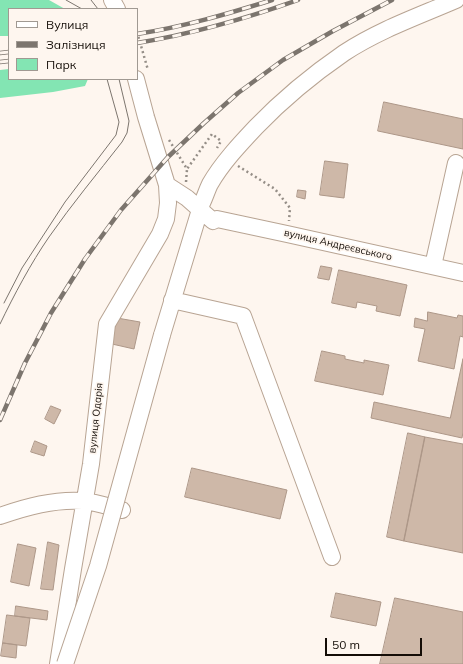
<!DOCTYPE html>
<meta charset="utf-8">
<style>
body{margin:0}
#map{position:relative;width:463px;height:664px;overflow:hidden;background:#fef6ef;font-family:Mulish,sans-serif}
canvas{display:block}
.legend{position:absolute;left:8px;top:8px;width:130px;height:72px;box-sizing:border-box;background:#fef6ef;border:1px solid #a09992;margin:0;padding:5px 7px;list-style:none;font-size:12px;color:#140d07}
.legend li{display:flex;align-items:center;gap:8px;height:20px}
.legend b{width:20px;border:1px solid #a09992}
.scale{position:absolute;left:325px;top:638px;width:97px;height:18px;box-sizing:border-box;border:2px solid #140d07;border-top:0;padding-left:5px;font-size:12px;line-height:14px;white-space:nowrap;color:#140d07;-webkit-text-stroke:3px #fef6ef;paint-order:stroke}
</style>
<div id="map">
<canvas width="463" height="664"></canvas>
<ul class="legend">
<li><b style="height:5px;background:#fff"></b>Вулиця</li>
<li><b style="height:5px;background:#7c756e"></b>Залізниця</li>
<li><b style="height:11px;background:#83e5b3"></b>Парк</li>
</ul>
<div class="scale">50 m</div>
</div>
<script>
const ctx = document.querySelector('canvas').getContext('2d');
ctx.lineJoin = 'round';
function fill(path, color) {
  ctx.fillStyle = color;
  ctx.fill(path, 'evenodd');
}
function trace(path, color, width, dash) {
  ctx.strokeStyle = color;
  ctx.lineWidth = width;
  ctx.lineCap = dash ? 'butt' : 'round';
  ctx.setLineDash(dash || []);
  ctx.stroke(path);
}
function label(font, color, halo, rows, align = 'center') {
  ctx.font = font + ' Mulish,sans-serif';
  ctx.lineWidth = 3.5;
  ctx.setLineDash([]);
  ctx.textBaseline = 'middle';
  ctx.strokeStyle = halo;
  ctx.fillStyle = color;
  for (const [text, x, y, turn = 0] of rows) {
    ctx.save();
    ctx.translate(x, y);
    ctx.rotate((+turn || 0) * Math.PI / 180);
    ctx.textAlign = isNaN(turn) ? turn : align;
    if (halo) ctx.strokeText(text, 0, 0);
    ctx.fillText(text, 0, 0);
    ctx.restore();
  }
}
const green = new Path2D(`
 M 0,0 L 49,0 L 65,9 L 9,9 L 9,36 L 0,36 Z
 M 9,69 L 9,79 L 88,79 L 85,86 L 53,92 L 0,98 L 0,70 Z`);
const building = new Path2D(`
 M 384,102 L 463,119 L 463,149 L 378,131 Z
 M 325,161 L 348,164 L 344,198 L 320,195 Z
 M 298,190 L 306,191 L 305,199 L 297,197 Z
 M 321,266 L 332,268 L 329,280 L 318,278 Z
 M 339,270 L 407,285 L 400,316 L 376,311 L 377,306 L 357,302 L 356,308 L 332,303 Z
 M 428,312 L 457,318 L 458,315 L 463,316 L 463,337 L 460,336 L 454,369 L 418,361 L 425,329 L 414,327 L 415,318 L 427,321 Z
 M 117,318 L 140,322 L 134,349 L 112,344 Z
 M 322,351 L 345,356 L 345,359 L 364,363 L 364,360 L 389,365 L 383,395 L 315,381 Z
 M 463,359 L 463,432 L 462,438 L 371,418 L 374,402 L 450,418 Z
 M 51,406 L 61,410 L 54,424 L 45,419 Z
 M 408,433 L 425,437 L 404,541 L 387,537 Z
 M 425,437 L 463,444 L 463,553 L 404,541 Z
 M 35,441 L 47,446 L 44,456 L 31,452 Z
 M 192,468 L 287,490 L 280,519 L 185,497 Z
 M 48,542 L 59,545 L 53,590 L 41,589 Z
 M 18,544 L 36,548 L 29,586 L 11,582 Z
 M 336,593 L 381,602 L 376,626 L 331,617 Z
 M 395,598 L 463,612 L 463,664 L 380,664 Z
 M 16,606 L 48,611 L 47,620 L 15,616 Z
 M 7,615 L 30,618 L 26,646 L 3,643 Z
 M 3,643 L 17,645 L 16,658 L 1,656 Z`);
const path = new Path2D(`
 M 137,32 L 148,70
 M 169,140 L 187,169 L 212,134 L 221,141 L 217,148
 M 238,166 L 275,189 L 290,208 L 289,221
 M 186,182 L 187,169`);
const minor = new Path2D(`
 M 112,0 L 117,9
 M 167,185 L 187,198 L 213,221 L 217,219 L 287,234 L 463,273
 M 433,266 L 456,163
 M 172,300 L 243,316 L 332,557
 M 162,335 L 202,203 C 205,197 207,190 210,184 C 222,163 240,144 256,127 C 283,99 312,75 344,53 C 379,30 419,16 456,0
 M 0,516 C 26,507 54,499 83,501 C 95,502 110,507 122,510
 M 58,664 L 73,569 L 91,464 L 107,324 L 160,234 L 166,219 L 168,203 L 167,185 L 146,117 L 136,79`);
const tram = new Path2D(`
 M 66,0 L 82,9
 M 91,0 L 98,9
 M 4,303 L 22,268 L 65,202 L 116,135 L 119,122 L 107,79
 M 0,324 C 14,295 31,263 49,237 C 72,204 97,174 122,142 L 127,133 L 129,121 L 119,79`);
const rail = new Path2D(`
 M 137,34 C 183,27 227,14 272,0
 M 137,43 C 192,34 245,19 298,0
 M 0,53 L 9,52
 M 0,62 L 9,61
 M 0,420 L 25,363 L 51,313 L 85,259 L 121,210 L 168,157 L 204,123 L 238,93 L 283,60 L 333,31 L 392,0`);
const minorBridge = new Path2D(`
 M 65,664 L 98,566 L 162,335`);
const streetNames = [
 ["вулиця Андреєвського",338,245,13],
 ["вулиця Одарія",96,418,-84]
];
fill(green, '#83e5b3');
fill(building, '#ceb8a8');
trace(building, '#ad9788', 1);
trace(minor, '#b8a493', 18);
trace(path, '#958e87', 2.5, [2, 3]);
trace(minor, '#fff', 16);
trace(tram, '#7c756e', 1);
trace(rail, '#7c756e', 4.5);
trace(rail, '#fef6ef', 3, [9]);
trace(minorBridge, '#b8a493', 18, []);
trace(minorBridge, '#fff', 16);
label('10px', '#140d07', '#fef6ef', streetNames);
</script>
